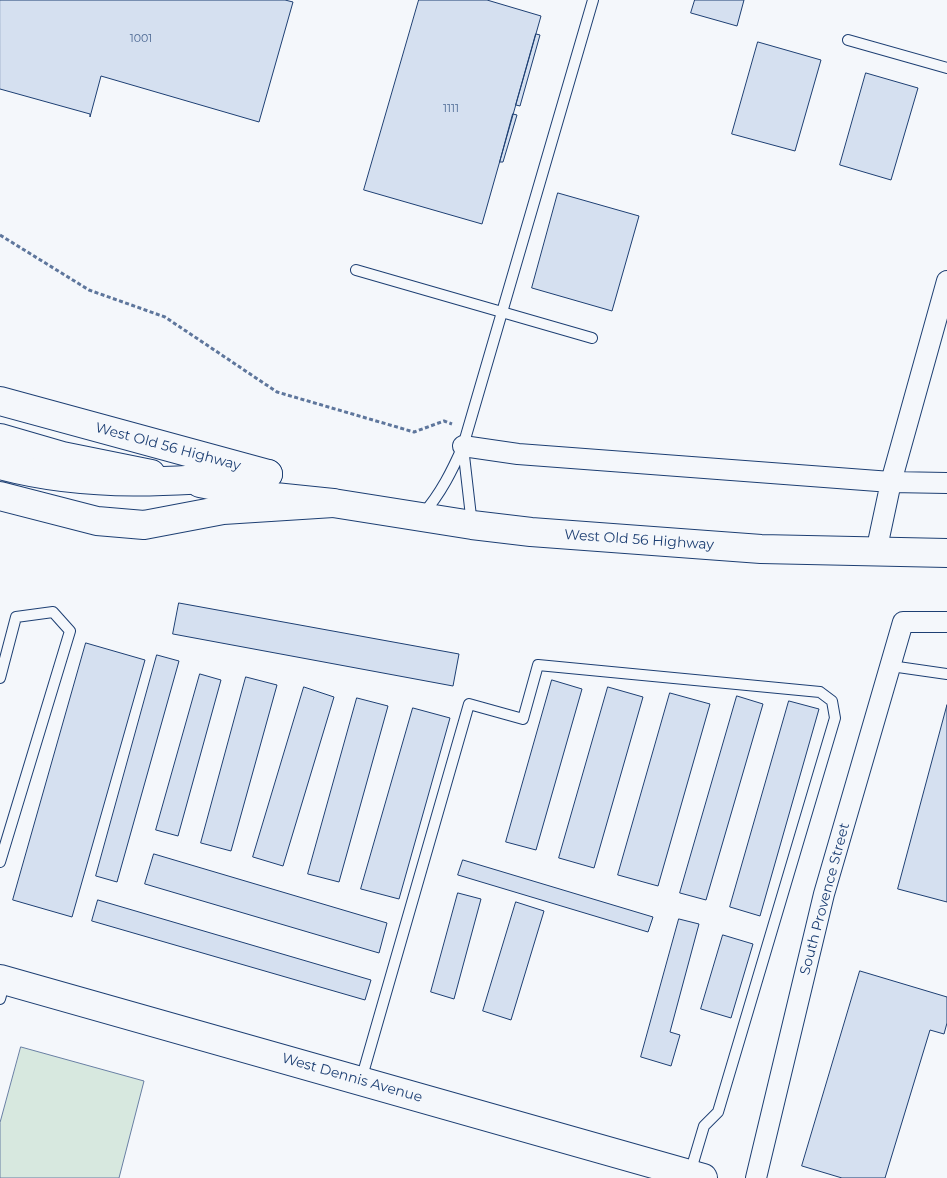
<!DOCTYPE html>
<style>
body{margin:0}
canvas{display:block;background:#f4f7fb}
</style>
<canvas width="947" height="1178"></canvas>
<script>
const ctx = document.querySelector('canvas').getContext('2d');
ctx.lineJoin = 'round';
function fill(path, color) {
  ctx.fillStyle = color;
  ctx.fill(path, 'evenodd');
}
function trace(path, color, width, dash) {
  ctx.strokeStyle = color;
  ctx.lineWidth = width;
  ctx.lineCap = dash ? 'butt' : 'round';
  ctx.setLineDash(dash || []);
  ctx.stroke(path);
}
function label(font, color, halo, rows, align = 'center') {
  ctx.font = font + ' Montserrat,sans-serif';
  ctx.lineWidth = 4;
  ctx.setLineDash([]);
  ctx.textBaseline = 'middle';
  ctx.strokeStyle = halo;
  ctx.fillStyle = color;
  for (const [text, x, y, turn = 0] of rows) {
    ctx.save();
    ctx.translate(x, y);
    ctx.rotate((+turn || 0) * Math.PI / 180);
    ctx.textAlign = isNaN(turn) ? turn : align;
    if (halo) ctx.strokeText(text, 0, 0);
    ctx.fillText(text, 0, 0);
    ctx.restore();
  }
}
const green = new Path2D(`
 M 21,1047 L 144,1081 L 119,1178 L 0,1178 L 0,1123 Z`);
const building = new Path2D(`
 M 0,0 L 285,0 L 293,2 L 259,122 L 101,76 L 90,117 L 90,114 L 0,89 Z
 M 419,0 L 487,0 L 541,16 L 482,224 L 364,190 Z
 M 695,0 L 744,0 L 737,26 L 691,13 Z
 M 536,34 L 540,35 L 520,106 L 516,105 Z
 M 758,42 L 821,60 L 795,151 L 732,134 Z
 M 866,73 L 918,88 L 891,180 L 840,165 Z
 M 513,114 L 517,115 L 503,162 L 500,162 Z
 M 558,193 L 639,216 L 612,311 L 532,288 Z
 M 179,603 L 459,654 L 453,686 L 173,634 Z
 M 86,643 L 145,660 L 72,917 L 13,900 Z
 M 157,655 L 179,661 L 117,882 L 96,876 Z
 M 200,674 L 221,680 L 178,836 L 156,830 Z
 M 246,677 L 277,685 L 231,851 L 201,843 Z
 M 552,680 L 582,689 L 536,850 L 506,842 Z
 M 304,687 L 334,697 L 283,866 L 253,857 Z
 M 608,687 L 643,697 L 594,868 L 559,858 Z
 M 670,693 L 710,704 L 658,886 L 618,875 Z
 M 737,696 L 763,704 L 706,900 L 680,893 Z
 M 357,698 L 388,706 L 339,882 L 308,874 Z
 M 789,701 L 819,709 L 760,916 L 730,907 Z
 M 947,705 L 947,902 L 898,889 Z
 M 413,708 L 450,718 L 399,899 L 361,889 Z
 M 154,854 L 387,923 L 379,953 L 145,884 Z
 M 463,860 L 653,917 L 648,932 L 458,875 Z
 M 458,893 L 481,899 L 454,999 L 431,992 Z
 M 98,900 L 371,980 L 365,1000 L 92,921 Z
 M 516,902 L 544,911 L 511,1020 L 483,1011 Z
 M 679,919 L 699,924 L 670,1032 L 680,1035 L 671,1066 L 641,1057 Z
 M 723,935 L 753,944 L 731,1018 L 701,1009 Z
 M 860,971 L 947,997 L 947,1023 L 944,1034 L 930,1030 L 885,1178 L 842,1178 L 802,1166 Z`);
const path = new Path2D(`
 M 0,235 L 89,290 L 165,317 L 277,392 L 414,432 L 444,421 L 452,424`);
const lane = new Path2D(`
 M 848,40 L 947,68
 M 356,270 L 592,338
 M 463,447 L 472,525
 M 423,514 C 441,493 452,471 463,446 L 593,0
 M 891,666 L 947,674
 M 0,678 L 16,617 L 53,612 L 70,631 L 0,862
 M 0,999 L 5,981
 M 361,1080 L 469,704 L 523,719 L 538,665 L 820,692 L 832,701 L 835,718 L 718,1112 L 704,1126 L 690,1173`);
const street = new Path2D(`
 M 463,446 L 518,454 L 891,482 L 947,483
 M 876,552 L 891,482 L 947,281
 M 756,1178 L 824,894 L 903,622 L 947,622`);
const secondary = new Path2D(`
 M 0,401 L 268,474
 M 0,438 L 62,456 L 151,474
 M 200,483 L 265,496 L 333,503 L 472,525 L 531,532 L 761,549 L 947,553
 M 0,979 L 703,1178`);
const highway = new Path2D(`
 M 0,465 C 88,489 179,482 268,474
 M 0,496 L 97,521 L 144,525 L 223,510 L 333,503`);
const numberNames = [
 ["1001",141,39],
 ["1111",451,109]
];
const streetNames = [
 ["West Old 56 Highway",168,447,15],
 ["West Old 56 Highway",639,540,4],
 ["South Provence Street",825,899,-75],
 ["West Dennis Avenue",352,1078,16]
];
fill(green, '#d7e8df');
trace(green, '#687fa3', 1);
fill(building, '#d5e0f0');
trace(building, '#1d3f73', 1);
trace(lane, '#1d3f73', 12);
trace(street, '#1d3f73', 22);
trace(secondary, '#1d3f73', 30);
trace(highway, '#1d3f73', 30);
trace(path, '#5e769c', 3, [4, 2.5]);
trace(lane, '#f4f7fb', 10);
trace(street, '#f4f7fb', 20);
trace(secondary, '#f4f7fb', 28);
trace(highway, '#f4f7fb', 28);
label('11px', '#4b6792', null, numberNames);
label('14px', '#1d3f73', '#f4f7fb', streetNames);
</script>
